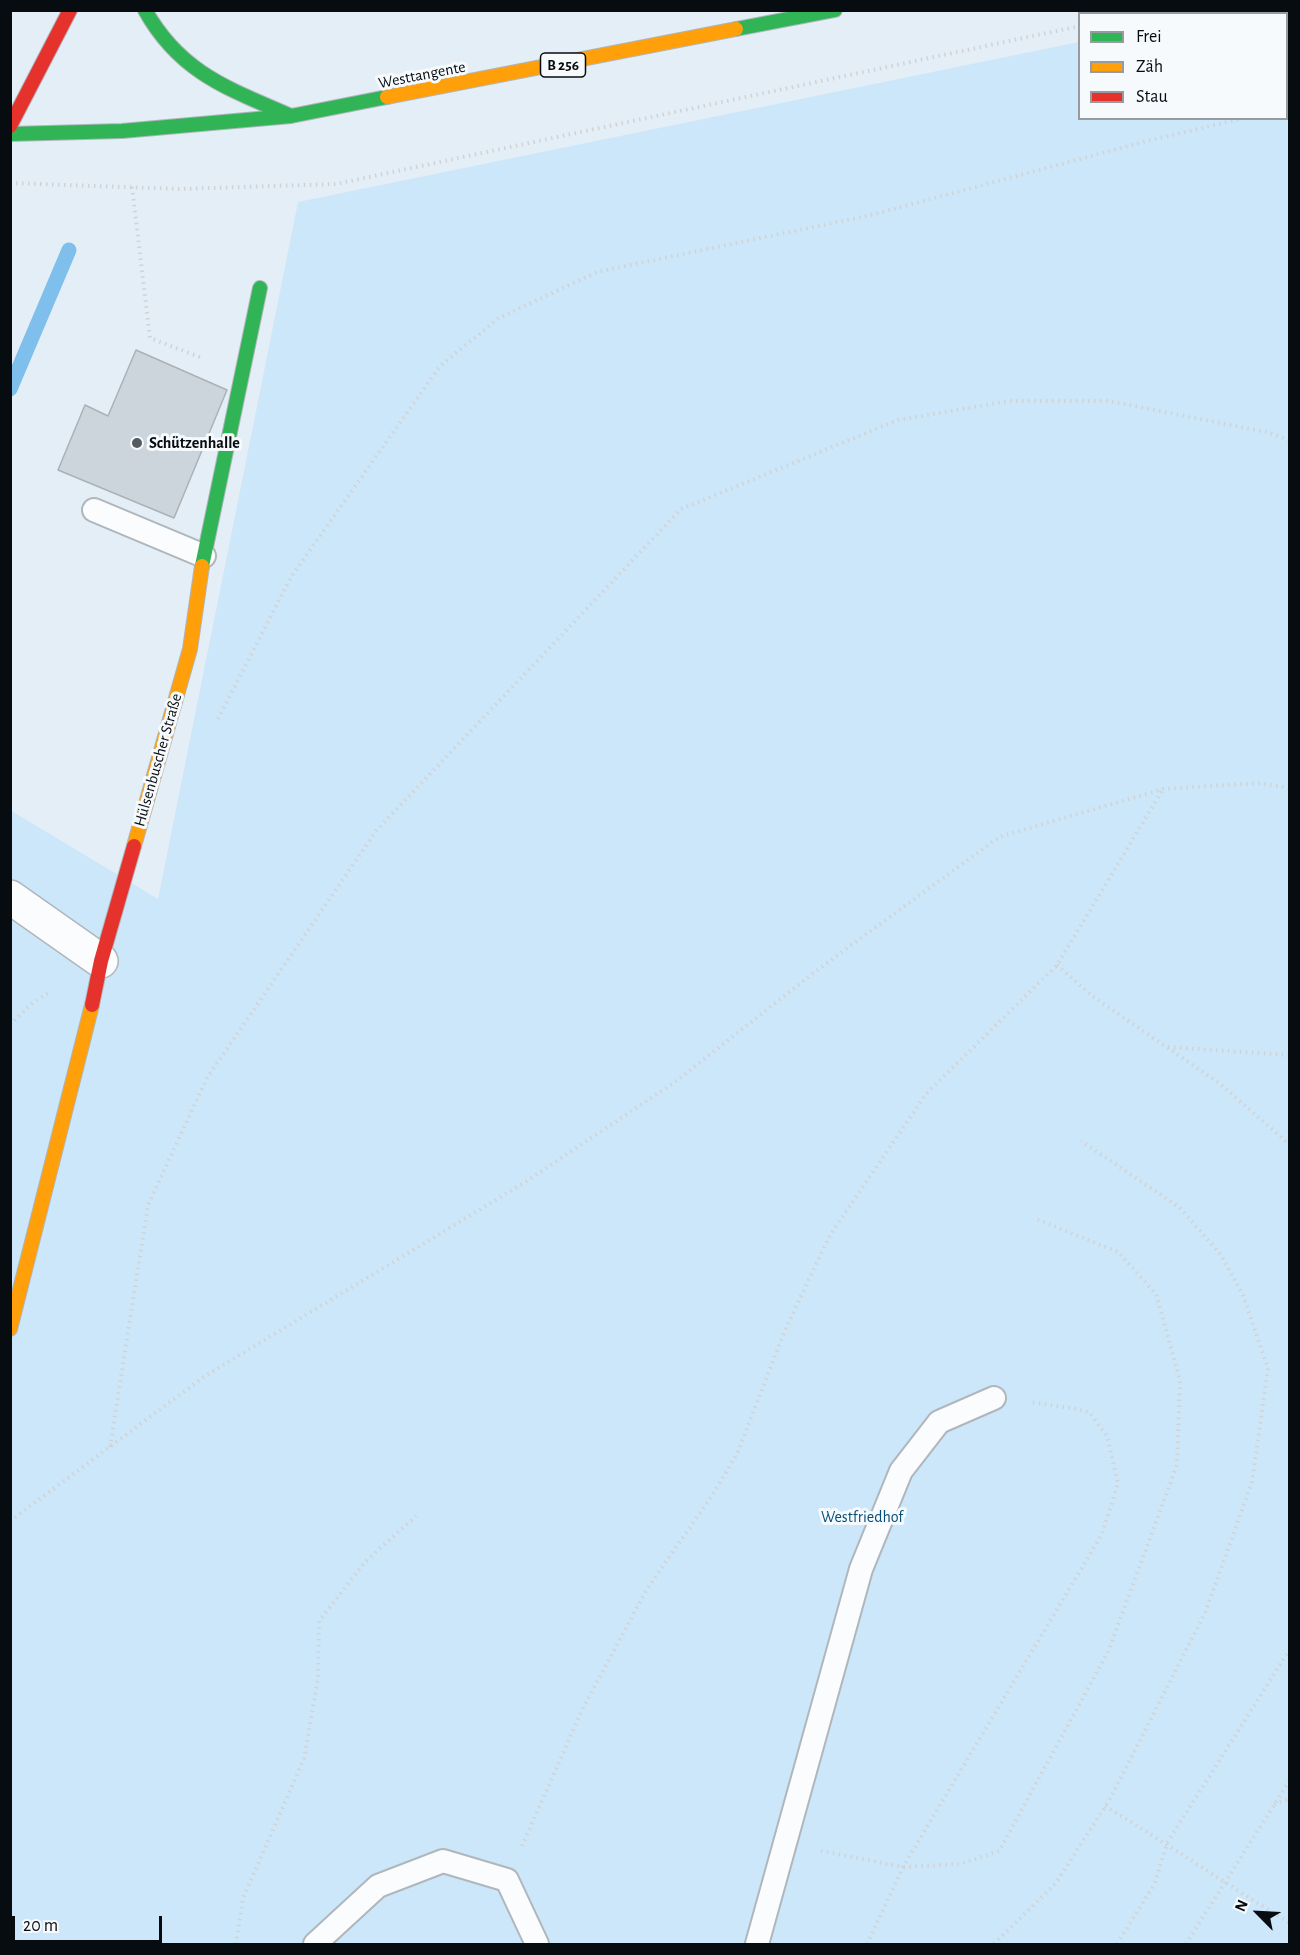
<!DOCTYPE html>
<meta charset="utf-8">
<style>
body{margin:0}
#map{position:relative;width:1300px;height:1955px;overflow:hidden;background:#e4eef6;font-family:"Alegreya Sans",sans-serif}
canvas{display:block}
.frame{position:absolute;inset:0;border:12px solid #070c11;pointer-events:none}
.legend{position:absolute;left:1078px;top:12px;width:210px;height:108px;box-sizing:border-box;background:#f6fafd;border:2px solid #969b9f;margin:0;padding:8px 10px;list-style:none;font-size:18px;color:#070c11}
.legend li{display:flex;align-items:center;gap:12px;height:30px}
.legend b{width:30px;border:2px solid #969b9f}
.north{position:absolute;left:1228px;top:1883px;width:60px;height:60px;-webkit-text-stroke:4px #f6fafd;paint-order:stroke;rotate:294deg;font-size:16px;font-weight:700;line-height:24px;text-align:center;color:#070c11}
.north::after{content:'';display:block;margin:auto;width:21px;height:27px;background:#070c11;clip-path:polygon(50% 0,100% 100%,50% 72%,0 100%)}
.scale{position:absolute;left:12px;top:1916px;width:150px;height:27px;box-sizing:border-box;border:3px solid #070c11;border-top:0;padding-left:8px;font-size:18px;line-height:21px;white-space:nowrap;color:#070c11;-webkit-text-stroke:4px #f6fafd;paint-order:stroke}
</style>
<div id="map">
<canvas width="1300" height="1955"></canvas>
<div class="frame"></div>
<ul class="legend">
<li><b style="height:8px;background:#30b455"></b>Frei</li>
<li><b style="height:8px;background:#ff9f0a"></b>Zäh</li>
<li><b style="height:8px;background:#e5322d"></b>Stau</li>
</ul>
<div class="north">N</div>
<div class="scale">20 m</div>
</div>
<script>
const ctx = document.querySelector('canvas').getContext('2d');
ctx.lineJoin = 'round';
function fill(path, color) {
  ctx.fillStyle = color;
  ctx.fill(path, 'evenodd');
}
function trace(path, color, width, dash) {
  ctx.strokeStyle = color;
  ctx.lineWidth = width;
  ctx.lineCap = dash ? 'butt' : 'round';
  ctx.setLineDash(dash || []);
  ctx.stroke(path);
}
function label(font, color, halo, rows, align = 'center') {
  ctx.font = font + ' "Alegreya Sans",sans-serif';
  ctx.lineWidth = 6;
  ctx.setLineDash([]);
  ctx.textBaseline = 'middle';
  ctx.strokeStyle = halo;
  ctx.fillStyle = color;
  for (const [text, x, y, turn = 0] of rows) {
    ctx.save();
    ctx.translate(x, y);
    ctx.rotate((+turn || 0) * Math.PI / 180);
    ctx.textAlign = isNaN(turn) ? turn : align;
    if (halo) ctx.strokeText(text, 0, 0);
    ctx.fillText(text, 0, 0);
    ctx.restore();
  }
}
const green = new Path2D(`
 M 1286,16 L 1289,16 L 1289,1944 L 11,1944 L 10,810 L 158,899 L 298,202 L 1079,42 L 1080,118 L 1286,118 Z`);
const stream = new Path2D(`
 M 10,389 L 69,250`);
const building = new Path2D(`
 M 136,350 L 227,390 L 174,518 L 58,470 L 85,405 L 108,416 Z`);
const path = new Path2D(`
 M 1137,14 L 1151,10
 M 1286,109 L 1290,108
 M 10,183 L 179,189 L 336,184 L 1080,26
 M 132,187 L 150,338 L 202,358
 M 218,719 L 291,577 L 440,366 L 499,318 L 597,272 L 871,215 L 1147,141 L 1244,118
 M 1057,965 L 1092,996 L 1219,1083 L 1290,1145
 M 10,1025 L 31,1004 L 50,992
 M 1168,1047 L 1290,1055
 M 110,1447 L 148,1205 L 207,1078 L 376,831 L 681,509 L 898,420 L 1009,401 L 1109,401 L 1266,432 L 1290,440
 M 10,1521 L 205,1376 L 522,1184 L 675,1082 L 816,971 L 999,837 L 1163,789 L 1260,783 L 1290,788
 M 1274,1804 L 1290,1799
 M 1105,1806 C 1168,1844 1227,1885 1290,1923
 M 522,1846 L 583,1708 L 647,1589 L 711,1497 L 737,1454 L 785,1330 L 830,1235 L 926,1094 L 1057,965 L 1163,789
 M 821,1851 L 903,1867 L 960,1864 L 999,1851 L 1108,1652 L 1177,1465 L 1180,1380 L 1156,1294 L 1118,1252 L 1036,1219
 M 236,1944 L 243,1898 L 304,1759 L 318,1678 L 319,1621 L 365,1562 L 416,1516
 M 867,1944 L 903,1867 L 1102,1534 L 1118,1483 L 1107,1436 L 1090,1413 L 1078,1409 L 1030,1402
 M 994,1944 L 1056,1883 L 1111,1797 L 1205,1613 L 1252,1482 L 1268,1368 L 1243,1295 L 1221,1255 L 1179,1207 L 1081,1141
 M 1117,1944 L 1155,1883 L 1167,1843 L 1290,1649
 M 1186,1944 L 1290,1780`);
const lane = new Path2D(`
 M 94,510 L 204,556
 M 315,1944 L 378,1886 L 443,1861 L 507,1880 L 537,1944
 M 757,1944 L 861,1569 L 901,1471 L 939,1422 L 994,1398`);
const street = new Path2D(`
 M 10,897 L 101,961`);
const fast = new Path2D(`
 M 145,10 C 180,73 229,89 291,116
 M 736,29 L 835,10
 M 10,134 L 122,131 L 291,116 L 387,97
 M 202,566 L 260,288`);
const slow = new Path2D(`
 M 387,97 L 736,29
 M 134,846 L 190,649 L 202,566
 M 10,1329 L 92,1005`);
const jam = new Path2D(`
 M 10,126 L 70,10
 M 92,1005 L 101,961 L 134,846`);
const markers = [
 [137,443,6,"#545b61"]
];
const shields = [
 [563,65,45]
];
const shieldNames = [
 ["B 256",563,65]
];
const streetNames = [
 ["Westtangente",422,75,-11],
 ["Hülsenbuscher Straße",158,760,-74]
];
const poiNames = [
 ["Schützenhalle",149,443]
];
const parkNames = [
 ["Westfriedhof",862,1517]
];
fill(green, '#cde7fa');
trace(stream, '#7ebfec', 15);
fill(building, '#ccd5db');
trace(building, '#aab2b7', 1.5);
trace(lane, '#afb6bc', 26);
trace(street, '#afb6bc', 36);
trace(fast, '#afb6bc', 16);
trace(slow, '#afb6bc', 16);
trace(jam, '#afb6bc', 16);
trace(path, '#d0d3d5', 4, [1.5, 4.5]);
trace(lane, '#fbfcfe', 22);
trace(street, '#fbfcfe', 33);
trace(fast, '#30b455', 14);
trace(slow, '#ff9f0a', 14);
trace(jam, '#e5322d', 14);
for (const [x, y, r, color] of markers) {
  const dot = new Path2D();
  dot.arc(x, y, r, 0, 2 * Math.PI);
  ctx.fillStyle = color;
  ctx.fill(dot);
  trace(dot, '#f6fafd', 2);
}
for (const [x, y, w] of shields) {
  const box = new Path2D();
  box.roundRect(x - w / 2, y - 12, w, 24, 4.5);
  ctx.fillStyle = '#f6fafd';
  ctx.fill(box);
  trace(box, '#070c11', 1.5);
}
label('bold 15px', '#070c11', null, shieldNames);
label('16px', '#070c11', '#f6fafd', streetNames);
label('bold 16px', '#070c11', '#f6fafd', poiNames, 'left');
label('16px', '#064e76', '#f6fafd', parkNames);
</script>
